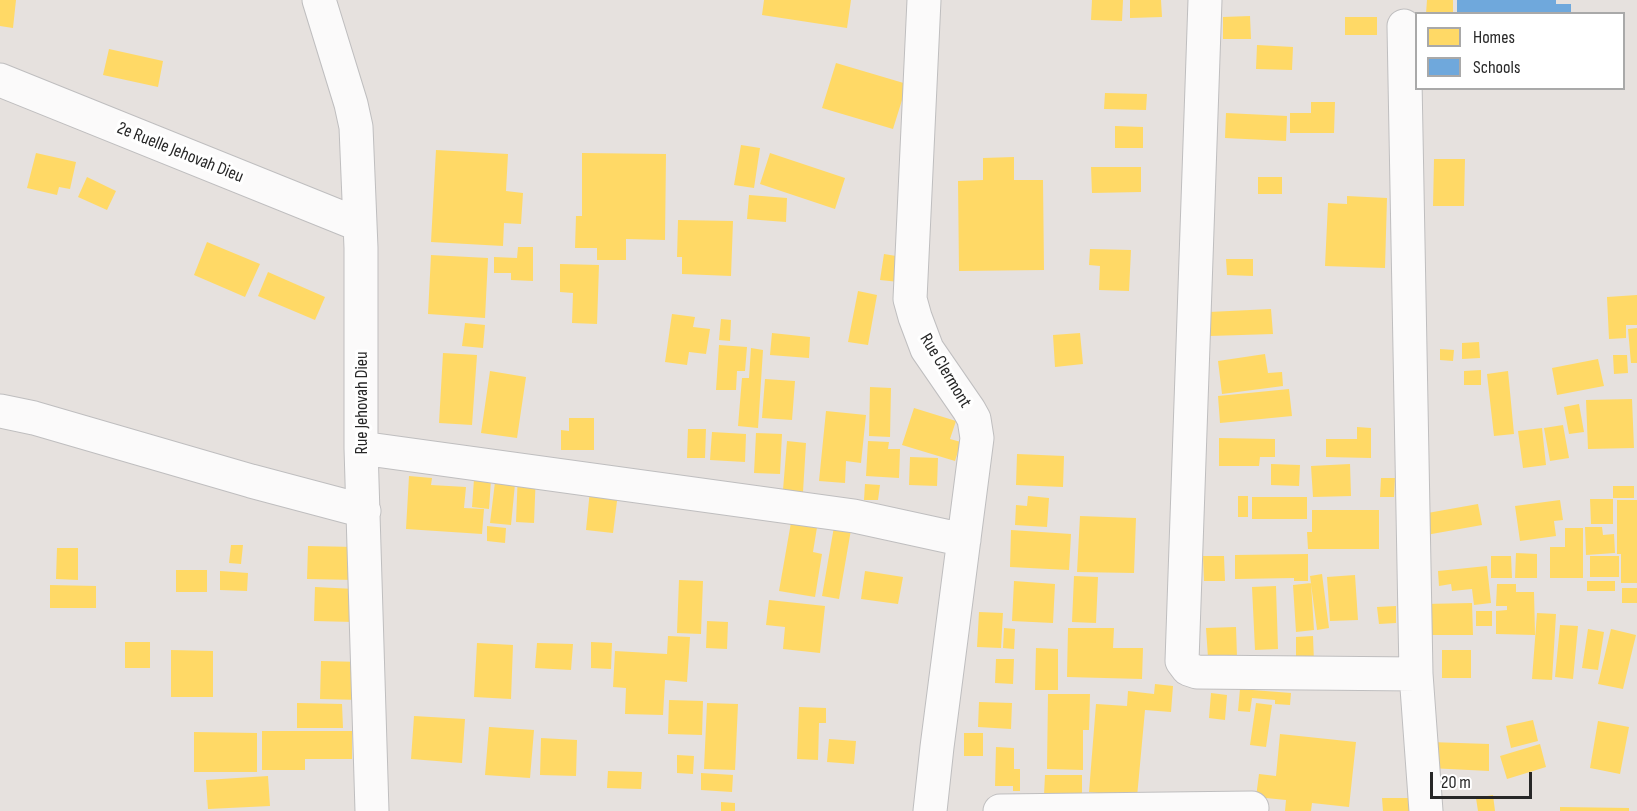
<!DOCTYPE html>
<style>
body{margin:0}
#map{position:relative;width:1637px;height:811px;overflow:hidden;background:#e6e1de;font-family:"Sofia Sans Condensed",sans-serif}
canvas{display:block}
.legend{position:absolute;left:1415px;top:12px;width:210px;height:78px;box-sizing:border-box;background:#fff;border:2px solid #a9a9a9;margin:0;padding:8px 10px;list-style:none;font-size:18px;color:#272727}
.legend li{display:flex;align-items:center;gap:12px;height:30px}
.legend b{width:30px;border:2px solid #a9a9a9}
.scale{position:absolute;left:1430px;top:772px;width:102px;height:27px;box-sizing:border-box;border:3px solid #272727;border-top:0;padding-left:8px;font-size:18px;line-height:21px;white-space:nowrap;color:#272727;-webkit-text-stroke:4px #fff;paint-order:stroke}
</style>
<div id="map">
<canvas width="1637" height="811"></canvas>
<ul class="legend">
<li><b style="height:16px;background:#ffd966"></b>Homes</li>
<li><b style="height:16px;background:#6fa8dc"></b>Schools</li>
</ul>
<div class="scale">20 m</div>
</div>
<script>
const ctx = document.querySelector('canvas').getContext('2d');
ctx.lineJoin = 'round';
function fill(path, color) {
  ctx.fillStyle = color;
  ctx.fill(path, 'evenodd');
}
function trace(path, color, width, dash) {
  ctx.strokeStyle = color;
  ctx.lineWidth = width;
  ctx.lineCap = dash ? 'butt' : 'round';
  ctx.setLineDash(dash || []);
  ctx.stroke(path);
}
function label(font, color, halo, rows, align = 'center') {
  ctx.font = font + ' "Sofia Sans Condensed",sans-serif';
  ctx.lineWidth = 6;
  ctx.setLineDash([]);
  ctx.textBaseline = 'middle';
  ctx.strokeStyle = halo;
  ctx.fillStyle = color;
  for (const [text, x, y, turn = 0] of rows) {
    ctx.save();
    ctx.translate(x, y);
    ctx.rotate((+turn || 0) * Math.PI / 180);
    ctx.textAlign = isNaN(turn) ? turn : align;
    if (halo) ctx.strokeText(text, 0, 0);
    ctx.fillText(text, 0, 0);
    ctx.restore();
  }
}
const homes = new Path2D(`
 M 0,0 L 16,0 L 13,28 L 0,26 Z
 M 764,0 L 851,0 L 847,28 L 762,15 Z
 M 1092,0 L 1123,0 L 1122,21 L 1091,20 Z
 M 1130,0 L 1161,0 L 1162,17 L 1130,18 Z
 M 1427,0 L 1453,0 L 1453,14 L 1426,14 Z
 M 1250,16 L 1251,39 L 1223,39 L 1223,17 Z
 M 1345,17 L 1377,17 L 1377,35 L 1345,35 Z
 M 1257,45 L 1293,47 L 1292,70 L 1256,69 Z
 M 109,49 L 163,61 L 158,87 L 103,75 Z
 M 836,63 L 907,84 L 893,129 L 822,108 Z
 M 1105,93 L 1147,94 L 1146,110 L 1104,109 Z
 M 1311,102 L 1335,102 L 1334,133 L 1290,133 L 1290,113 L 1311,113 Z
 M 1226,113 L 1287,116 L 1286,141 L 1225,138 Z
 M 1115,126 L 1143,127 L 1143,148 L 1115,148 Z
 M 741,145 L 760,148 L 754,188 L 734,185 Z
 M 436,150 L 508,154 L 506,191 L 523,193 L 521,224 L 504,223 L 503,246 L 431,242 Z
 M 36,153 L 76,162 L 70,189 L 59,187 L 57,195 L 27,188 Z
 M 582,153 L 666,154 L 665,240 L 626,239 L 626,260 L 597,260 L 597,248 L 575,248 L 576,216 L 582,216 Z
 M 770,153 L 845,178 L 835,209 L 760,184 Z
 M 1014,157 L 1014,180 L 1043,180 L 1044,270 L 959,271 L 958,181 L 983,180 L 983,158 Z
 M 1434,159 L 1465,159 L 1464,206 L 1433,206 Z
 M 1091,167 L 1141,167 L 1141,192 L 1092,193 Z
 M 87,177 L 116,191 L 107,210 L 78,197 Z
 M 1258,177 L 1282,177 L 1282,194 L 1258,194 Z
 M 749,195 L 787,198 L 786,222 L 747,219 Z
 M 1347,196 L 1387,198 L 1385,268 L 1325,266 L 1328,203 L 1347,204 Z
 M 678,220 L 733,221 L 731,276 L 682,274 L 682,257 L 677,257 Z
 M 207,242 L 260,264 L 245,297 L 194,275 Z
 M 518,247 L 533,247 L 533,281 L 511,280 L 511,273 L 494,273 L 494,257 L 517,258 Z
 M 1090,249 L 1131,250 L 1129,291 L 1099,290 L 1100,266 L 1089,265 Z
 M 884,254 L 902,257 L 899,282 L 880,280 Z
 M 431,255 L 488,258 L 485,318 L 428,314 Z
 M 1226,259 L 1253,259 L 1253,276 L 1227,275 Z
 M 560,264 L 599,265 L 597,324 L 572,323 L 573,293 L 560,292 Z
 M 268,272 L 325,297 L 315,320 L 258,296 Z
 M 858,291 L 877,295 L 868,345 L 848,342 Z
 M 1637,295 L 1637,325 L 1626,325 L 1626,338 L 1609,339 L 1607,297 Z
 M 1271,309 L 1273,334 L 1210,336 L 1209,312 Z
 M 672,314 L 695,317 L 693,327 L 710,329 L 706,354 L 689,352 L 687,365 L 665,362 Z
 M 721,319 L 731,320 L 730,341 L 719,340 Z
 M 465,323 L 485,325 L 483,348 L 462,346 Z
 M 1637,328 L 1637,363 L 1631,363 L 1628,329 Z
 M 772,333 L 810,337 L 809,358 L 770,355 Z
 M 1080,333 L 1083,364 L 1055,367 L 1053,335 Z
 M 1479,342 L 1480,358 L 1462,359 L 1462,343 Z
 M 719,345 L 747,347 L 745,371 L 737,371 L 736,390 L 716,390 Z
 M 751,348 L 763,350 L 758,428 L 738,426 L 742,378 L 749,378 Z
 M 1440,349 L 1454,350 L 1453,361 L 1440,360 Z
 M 443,353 L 477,355 L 472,425 L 439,423 Z
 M 1265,354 L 1268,373 L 1282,372 L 1283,386 L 1222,394 L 1218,361 Z
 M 1613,355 L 1627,355 L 1628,373 L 1614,374 Z
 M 1598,359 L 1604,386 L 1557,395 L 1552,368 Z
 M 1481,370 L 1481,385 L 1464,385 L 1464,371 Z
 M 490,371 L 526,377 L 517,438 L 481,433 Z
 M 1508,371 L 1514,434 L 1494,436 L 1487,374 Z
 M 765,379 L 795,381 L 792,420 L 762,418 Z
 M 870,387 L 891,388 L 890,437 L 869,436 Z
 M 1289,389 L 1292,416 L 1220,423 L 1218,396 Z
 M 1632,399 L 1634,448 L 1588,449 L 1586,400 Z
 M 1579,404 L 1584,432 L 1569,434 L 1564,407 Z
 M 914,408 L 956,421 L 950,439 L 961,442 L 955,461 L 902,445 Z
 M 826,411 L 866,415 L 861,463 L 846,461 L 845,483 L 819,481 Z
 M 569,418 L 594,418 L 594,450 L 561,450 L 561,430 L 569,431 Z
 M 1563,425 L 1569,458 L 1550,461 L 1544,428 Z
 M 1357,427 L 1371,428 L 1371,458 L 1326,457 L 1326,439 L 1357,439 Z
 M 1542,428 L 1546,465 L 1523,468 L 1518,431 Z
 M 688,429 L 706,429 L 705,458 L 687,458 Z
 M 712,432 L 746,434 L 745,462 L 710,460 Z
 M 756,433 L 782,434 L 780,474 L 754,473 Z
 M 1219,438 L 1275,439 L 1275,457 L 1260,457 L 1259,466 L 1219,466 Z
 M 787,441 L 806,443 L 803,492 L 783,490 Z
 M 868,441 L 889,442 L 888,449 L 900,449 L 899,478 L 866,476 Z
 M 1017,454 L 1064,456 L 1063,487 L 1016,485 Z
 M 910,457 L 938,458 L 937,486 L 909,485 Z
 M 1271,464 L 1300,465 L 1299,486 L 1271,485 Z
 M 1350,464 L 1351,496 L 1313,497 L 1311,466 Z
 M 518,472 L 536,473 L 534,523 L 516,522 Z
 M 409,476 L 432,478 L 431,485 L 466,487 L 464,508 L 484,509 L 482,534 L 406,529 Z
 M 1381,478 L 1395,478 L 1394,497 L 1380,497 Z
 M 474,479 L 491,480 L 489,509 L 472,507 Z
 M 495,482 L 515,484 L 511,525 L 490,523 Z
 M 865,484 L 880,485 L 878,500 L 864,500 Z
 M 1613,486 L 1634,486 L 1634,498 L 1613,498 Z
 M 590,490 L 618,493 L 613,533 L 586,530 Z
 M 1028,496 L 1049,498 L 1047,527 L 1015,525 L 1016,505 L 1027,506 Z
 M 1238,496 L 1248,496 L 1248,517 L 1238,517 Z
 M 1252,497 L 1307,497 L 1307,519 L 1252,519 Z
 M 1590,499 L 1613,499 L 1613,524 L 1591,524 Z
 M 1560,500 L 1563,520 L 1554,521 L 1556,536 L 1520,541 L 1515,506 Z
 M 1617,500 L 1637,500 L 1637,583 L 1621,583 L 1621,554 L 1617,554 Z
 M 1478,504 L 1482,525 L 1426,535 L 1422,514 Z
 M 1312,510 L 1379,510 L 1379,549 L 1308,549 L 1307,532 L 1312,532 Z
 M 793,511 L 819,515 L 813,552 L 822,554 L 815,597 L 779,591 Z
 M 1080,516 L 1136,518 L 1134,573 L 1077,572 Z
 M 835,521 L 852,524 L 839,599 L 822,596 Z
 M 487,526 L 506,528 L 505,543 L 487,541 Z
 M 1585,527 L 1602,527 L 1603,535 L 1614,534 L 1615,553 L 1586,555 Z
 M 1565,528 L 1583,528 L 1583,578 L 1550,578 L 1550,547 L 1565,547 Z
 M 1011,530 L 1071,534 L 1069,570 L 1010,567 Z
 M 231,545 L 243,545 L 241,564 L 229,563 Z
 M 308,546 L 355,547 L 355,580 L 307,579 Z
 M 57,548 L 78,548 L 78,580 L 56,579 Z
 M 1516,553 L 1537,554 L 1537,578 L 1515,578 Z
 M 1308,554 L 1308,581 L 1294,581 L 1294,578 L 1235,579 L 1235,555 Z
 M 1203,556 L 1224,556 L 1225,581 L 1204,581 Z
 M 1491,556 L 1511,556 L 1512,578 L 1491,578 Z
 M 1590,556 L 1619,556 L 1619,577 L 1590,577 Z
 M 1487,566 L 1491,603 L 1474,605 L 1472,589 L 1452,591 L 1451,584 L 1439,586 L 1438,571 Z
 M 176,570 L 207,570 L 207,592 L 176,592 Z
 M 220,571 L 248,573 L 247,591 L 220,590 Z
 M 865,571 L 903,577 L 898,604 L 861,599 Z
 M 1322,574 L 1329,628 L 1317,630 L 1310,576 Z
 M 1355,575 L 1358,620 L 1330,621 L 1327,577 Z
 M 1074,576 L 1098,577 L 1096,623 L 1072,622 Z
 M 679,580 L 703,581 L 701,634 L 677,633 Z
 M 1014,581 L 1055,584 L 1053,623 L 1012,621 Z
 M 1587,581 L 1615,581 L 1615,591 L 1587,591 Z
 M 1311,583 L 1314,630 L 1296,632 L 1293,585 Z
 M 1497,584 L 1516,584 L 1516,592 L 1534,592 L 1535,635 L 1496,634 L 1496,611 L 1507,610 L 1507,606 L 1496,606 Z
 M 50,585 L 96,586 L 96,608 L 50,608 Z
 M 1276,586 L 1278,649 L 1255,650 L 1252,587 Z
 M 315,587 L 355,589 L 354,622 L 314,621 Z
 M 1622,588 L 1637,588 L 1637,603 L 1622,603 Z
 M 769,600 L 825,606 L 820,653 L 783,649 L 785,627 L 766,625 Z
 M 1472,603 L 1473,635 L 1425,635 L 1424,604 Z
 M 1396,606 L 1396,623 L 1379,624 L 1377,607 Z
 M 1476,611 L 1492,611 L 1492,626 L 1476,626 Z
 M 979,612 L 1003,613 L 1001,648 L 977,647 Z
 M 1537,613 L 1556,614 L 1552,680 L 1532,679 Z
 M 707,621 L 728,622 L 727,649 L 706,648 Z
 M 1560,625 L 1578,626 L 1573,679 L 1555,677 Z
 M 1236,627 L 1237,657 L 1208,658 L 1206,628 Z
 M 1004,628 L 1015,629 L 1014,649 L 1003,648 Z
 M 1068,628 L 1114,628 L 1113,648 L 1143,648 L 1142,679 L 1067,677 Z
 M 1588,629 L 1604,632 L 1598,670 L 1582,668 Z
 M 1611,629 L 1636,635 L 1623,689 L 1598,684 Z
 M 668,636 L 690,637 L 687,682 L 665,680 L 663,715 L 625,714 L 626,688 L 613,687 L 615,651 L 667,654 Z
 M 1313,636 L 1314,662 L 1296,663 L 1296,637 Z
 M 125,642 L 150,642 L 150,668 L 125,668 Z
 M 591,642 L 612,643 L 611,669 L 591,668 Z
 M 477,643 L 513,645 L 511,699 L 474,697 Z
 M 537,643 L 573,644 L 571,670 L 535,668 Z
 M 1036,648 L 1058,649 L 1058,690 L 1035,690 Z
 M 171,650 L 213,651 L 213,697 L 171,697 Z
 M 1442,650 L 1471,650 L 1471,678 L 1442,678 Z
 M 996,659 L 1014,659 L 1013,684 L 995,683 Z
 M 321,661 L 363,662 L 362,700 L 320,699 Z
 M 1155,684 L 1173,686 L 1171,712 L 1145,710 L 1137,797 L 1089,792 L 1096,704 L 1127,706 L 1128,691 L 1154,694 Z
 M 1240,689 L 1291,693 L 1290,705 L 1275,704 L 1275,700 L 1252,698 L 1250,712 L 1238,711 Z
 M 1211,693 L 1227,695 L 1225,720 L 1209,718 Z
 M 1048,694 L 1090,694 L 1089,730 L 1083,730 L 1083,770 L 1047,769 Z
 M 669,700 L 703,701 L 702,735 L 668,734 Z
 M 979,702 L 1012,703 L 1011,729 L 978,727 Z
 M 297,703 L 342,704 L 343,728 L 297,728 Z
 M 707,703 L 738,704 L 735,770 L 704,769 Z
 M 1256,703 L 1272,705 L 1266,747 L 1250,745 Z
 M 799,707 L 826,708 L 826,723 L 819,723 L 818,760 L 797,759 Z
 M 414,716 L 465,719 L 462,763 L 411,759 Z
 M 1533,720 L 1538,741 L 1511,748 L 1506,726 Z
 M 1598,721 L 1629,727 L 1620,774 L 1590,768 Z
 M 489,727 L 534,730 L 530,778 L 485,775 Z
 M 262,731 L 352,731 L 352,759 L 305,759 L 305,770 L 262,770 Z
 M 194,732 L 257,733 L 257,772 L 194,772 Z
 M 964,733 L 983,733 L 983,756 L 964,756 Z
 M 1280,734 L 1356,742 L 1349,807 L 1312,803 L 1311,811 L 1285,811 L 1286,800 L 1256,797 L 1259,774 L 1276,776 Z
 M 541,738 L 577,740 L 576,776 L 540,775 Z
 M 829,739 L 856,741 L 854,764 L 827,762 Z
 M 1430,742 L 1489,744 L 1489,771 L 1429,768 Z
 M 1540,744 L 1546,767 L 1507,779 L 1500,756 Z
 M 996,747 L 1014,748 L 1014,769 L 1020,769 L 1020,791 L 1013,791 L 1013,786 L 995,786 Z
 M 677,755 L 694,756 L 693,774 L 677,773 Z
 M 608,771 L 642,772 L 641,789 L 607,788 Z
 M 701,773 L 733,775 L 732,792 L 701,790 Z
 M 1045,775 L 1082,775 L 1082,795 L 1044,795 Z
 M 268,776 L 270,806 L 208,809 L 206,780 Z
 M 1493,795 L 1495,811 L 1478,811 L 1476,798 Z
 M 1382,798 L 1412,798 L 1412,811 L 1383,811 Z
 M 721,802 L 735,803 L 735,811 L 721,811 Z
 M 1560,807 L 1629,808 L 1629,811 L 1560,811 Z`);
const schools = new Path2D(`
 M 1457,0 L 1556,0 L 1556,4 L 1571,4 L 1571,14 L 1457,14 Z`);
const minor = new Path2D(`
 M 319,0 L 351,104 L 356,127 L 361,248 L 361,448 L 372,811
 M 924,0 L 910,299 L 915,317 L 927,349 L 969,410 L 974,419 L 977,438 L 937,747 L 930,811
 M 1205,0 L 1182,661 L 1188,669 L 1197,672 L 1416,674
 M 1404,26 L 1416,674 L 1426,811
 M 0,80 L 360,225
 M 0,411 L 34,418 L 251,481 L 364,511
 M 361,448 L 854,516 L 964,540
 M 1000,811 L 1252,808`);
const streetNames = [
 ["2e Ruelle Jehovah Dieu",180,153,22],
 ["Rue Clermont",945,371,59],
 ["Rue Jehovah Dieu",362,403,-90]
];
fill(homes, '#ffd966');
fill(schools, '#6fa8dc');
trace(minor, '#bfbebf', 35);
trace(minor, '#fbfafa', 33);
label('18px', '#272727', '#fff', streetNames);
</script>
